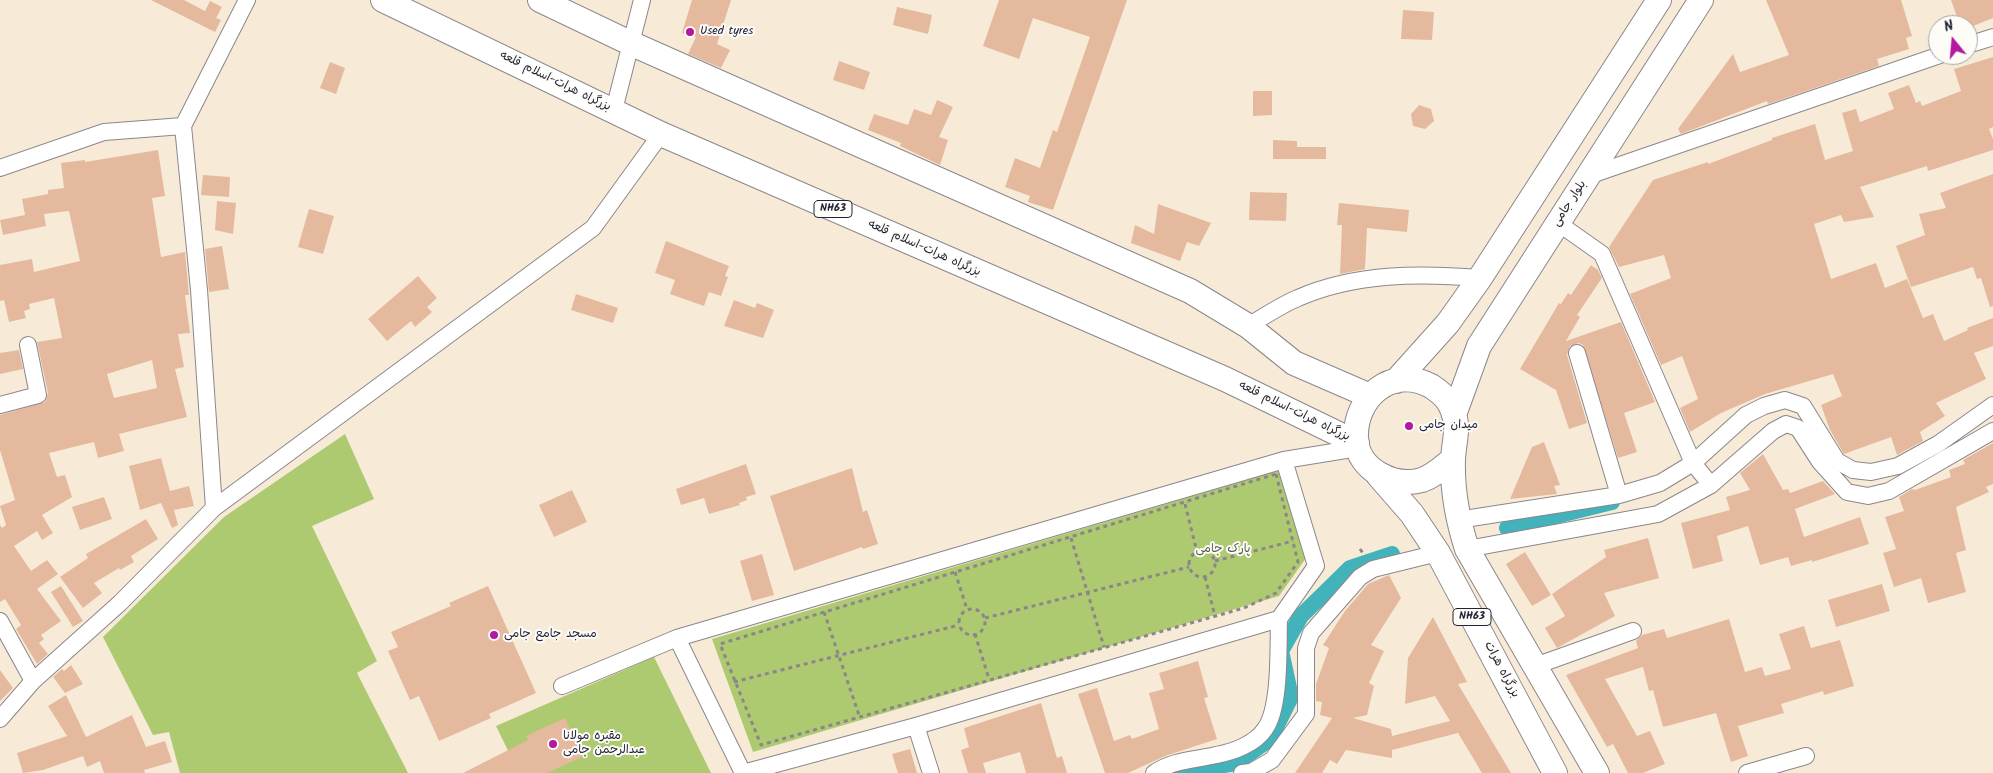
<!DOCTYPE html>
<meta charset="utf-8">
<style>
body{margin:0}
#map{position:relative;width:1993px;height:773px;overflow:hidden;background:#f7ebd8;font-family:Kalam,sans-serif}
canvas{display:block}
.north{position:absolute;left:1928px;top:15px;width:50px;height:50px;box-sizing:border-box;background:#fdfcf7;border:1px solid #a5a5ac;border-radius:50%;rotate:343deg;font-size:14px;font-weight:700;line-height:20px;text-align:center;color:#22223b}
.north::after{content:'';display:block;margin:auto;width:18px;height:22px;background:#b5179e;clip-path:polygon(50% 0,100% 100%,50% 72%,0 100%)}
</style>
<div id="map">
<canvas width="1993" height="773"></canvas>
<div class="north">N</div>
</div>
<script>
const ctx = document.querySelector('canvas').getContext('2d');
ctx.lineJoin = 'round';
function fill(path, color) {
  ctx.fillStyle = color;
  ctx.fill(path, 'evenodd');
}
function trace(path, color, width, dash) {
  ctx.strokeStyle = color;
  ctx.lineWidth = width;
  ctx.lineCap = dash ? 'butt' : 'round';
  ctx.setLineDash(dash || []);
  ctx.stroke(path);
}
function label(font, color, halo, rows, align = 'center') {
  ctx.font = font + ' Kalam,"Playpen Sans Arabic",sans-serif';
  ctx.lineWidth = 4;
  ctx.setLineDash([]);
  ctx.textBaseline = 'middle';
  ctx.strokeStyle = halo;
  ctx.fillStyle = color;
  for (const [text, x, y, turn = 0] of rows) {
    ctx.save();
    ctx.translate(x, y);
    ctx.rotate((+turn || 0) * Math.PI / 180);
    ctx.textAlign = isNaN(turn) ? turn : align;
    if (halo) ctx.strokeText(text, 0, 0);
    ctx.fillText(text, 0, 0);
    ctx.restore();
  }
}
const green = new Path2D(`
 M 345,434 L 374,499 L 312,526 L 377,661 L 357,673 L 408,773 L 180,773 L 169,732 L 153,735 L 103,637 L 224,517 Z
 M 1280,470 L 1306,558 L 1279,596 L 753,752 L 712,639 Z
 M 654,657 L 711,773 L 519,773 L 496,726 Z`);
const canal = new Path2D(`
 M 1507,528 L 1612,502
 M 1177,773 L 1236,763 L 1270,739 L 1291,697 L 1281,651 L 1301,616 L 1350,568 L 1392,554`);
const building = new Path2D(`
 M 151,0 L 184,0 L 205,11 L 210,1 L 222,7 L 216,18 L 221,20 L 215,32 Z
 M 692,0 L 731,0 L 717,44 L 730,50 L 721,68 L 688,54 L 696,37 L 682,33 Z
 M 999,0 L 1127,0 L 1053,210 L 1028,202 L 1030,196 L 1005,187 L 1015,158 L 1040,168 L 1053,130 L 1057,132 L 1090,37 L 1033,18 L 1019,59 L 983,46 Z
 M 1766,0 L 1901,0 L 1912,36 L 1906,38 L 1909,49 L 1877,59 L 1879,66 L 1768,104 L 1767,101 L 1681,134 L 1678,129 L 1733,54 L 1740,72 L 1789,55 Z
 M 1951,0 L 1993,0 L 1993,18 L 1968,28 L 1968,25 L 1960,25 Z
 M 897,7 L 932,15 L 928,34 L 893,25 Z
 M 1403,10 L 1434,12 L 1432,40 L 1401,39 Z
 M 1993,57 L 1993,127 L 1989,129 L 1993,139 L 1993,150 L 1928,171 L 1927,166 L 1860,187 L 1874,217 L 1844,222 L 1841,215 L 1814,224 L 1831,279 L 1876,263 L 1885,288 L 1907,279 L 1923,318 L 1933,314 L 1944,341 L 1968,330 L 1967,328 L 1993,318 L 1993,346 L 1974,353 L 1986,379 L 1936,403 L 1945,416 L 1920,432 L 1923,441 L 1897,455 L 1891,437 L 1844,454 L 1830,430 L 1821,405 L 1842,396 L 1833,374 L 1765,394 L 1721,413 L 1690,432 L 1680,408 L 1698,399 L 1682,356 L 1661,365 L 1630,294 L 1671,278 L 1664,255 L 1619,267 L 1609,247 L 1653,180 L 1708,162 L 1708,164 L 1772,140 L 1772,138 L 1815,124 L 1825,160 L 1853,151 L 1842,113 L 1856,109 L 1860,122 L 1894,109 L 1888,93 L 1909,85 L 1916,103 L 1920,101 L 1922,106 L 1961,91 L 1954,69 Z
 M 839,61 L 870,72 L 864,90 L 833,80 Z
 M 330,62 L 345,68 L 336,94 L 320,88 Z
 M 1253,91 L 1272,91 L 1272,115 L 1253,116 Z
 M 937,100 L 953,107 L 939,137 L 948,140 L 940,165 L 900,146 L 901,143 L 868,130 L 874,114 L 908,125 L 914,109 L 931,115 Z
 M 1419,105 L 1431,109 L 1434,121 L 1425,129 L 1413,126 L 1411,114 Z
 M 1273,140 L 1297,141 L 1297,147 L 1326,147 L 1326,159 L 1273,159 Z
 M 158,150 L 165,196 L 152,198 L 161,257 L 185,252 L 189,295 L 185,295 L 190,333 L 178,334 L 184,367 L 175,369 L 187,417 L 119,434 L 124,451 L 98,458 L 94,442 L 49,453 L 57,477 L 65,475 L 72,497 L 42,515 L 53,533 L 42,540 L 37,531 L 14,546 L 31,571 L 47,560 L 58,574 L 37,589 L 61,621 L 41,635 L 44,639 L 39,643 L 48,654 L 37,664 L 16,629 L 21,625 L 5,599 L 0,602 L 0,525 L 2,528 L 6,525 L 0,506 L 15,500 L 0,450 L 0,415 L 45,402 L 48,393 L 37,342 L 62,338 L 54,298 L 29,304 L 30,309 L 24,311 L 26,318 L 9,322 L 4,300 L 0,301 L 0,265 L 32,259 L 34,272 L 80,261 L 69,211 L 44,214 L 46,226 L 3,235 L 0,220 L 25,215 L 22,199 L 48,194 L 48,190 L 64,188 L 61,163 L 85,160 L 85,162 ZM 152,360 L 157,388 L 114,398 L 107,374 Z
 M 1993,174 L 1993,306 L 1990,307 L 1981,278 L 1977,279 L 1973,267 L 1911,287 L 1896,246 L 1925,235 L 1919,214 L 1946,208 L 1940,193 Z
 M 203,175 L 230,177 L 229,197 L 201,195 Z
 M 1250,192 L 1287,193 L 1286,221 L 1249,220 Z
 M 217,201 L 236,203 L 233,234 L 215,230 Z
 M 1339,203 L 1409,210 L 1407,232 L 1367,228 L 1365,269 L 1340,274 L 1342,225 L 1337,225 Z
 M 1158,204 L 1211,223 L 1199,246 L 1187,242 L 1180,261 L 1131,243 L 1135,225 L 1154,234 Z
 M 309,209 L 334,216 L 323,254 L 298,247 Z
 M 666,241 L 729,266 L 725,276 L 728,277 L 721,296 L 709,292 L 704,306 L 670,294 L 675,280 L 655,273 Z
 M 222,246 L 229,289 L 209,292 L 205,249 Z
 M 1591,265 L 1598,270 L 1602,278 L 1577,315 L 1580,317 L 1566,341 L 1621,322 L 1655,402 L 1624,413 L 1637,452 L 1618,458 L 1583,345 L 1579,343 L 1570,346 L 1567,355 L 1587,423 L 1569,429 L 1556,390 L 1520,369 L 1559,303 L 1561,304 L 1568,293 L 1571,295 Z
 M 418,276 L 437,298 L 427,307 L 432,312 L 415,327 L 411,321 L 387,341 L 368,319 Z
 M 576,294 L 618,308 L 613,323 L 571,310 Z
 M 734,300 L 755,308 L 757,303 L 774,310 L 763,338 L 724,326 Z
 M 19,350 L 23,369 L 0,374 L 0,353 Z
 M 1544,442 L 1560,485 L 1554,486 L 1557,494 L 1510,499 L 1532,447 Z
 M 1993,443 L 1993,484 L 1986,487 L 1989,492 L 1956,507 L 1966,550 L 1956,553 L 1966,592 L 1928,603 L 1921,578 L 1894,587 L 1883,553 L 1896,549 L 1885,517 L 1904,511 L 1899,497 L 1912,489 L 1915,490 L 1951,477 L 1949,470 L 1965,464 L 1963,460 Z
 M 1763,454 L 1783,490 L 1788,489 L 1790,493 L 1823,481 L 1835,494 L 1795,509 L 1804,537 L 1860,517 L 1869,544 L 1812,562 L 1812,560 L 1791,566 L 1788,557 L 1760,565 L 1748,526 L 1717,536 L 1723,561 L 1693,569 L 1681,523 L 1730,510 L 1726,497 L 1750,490 L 1740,473 Z
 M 161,458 L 170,491 L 189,486 L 194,506 L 174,510 L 178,525 L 172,528 L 161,503 L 140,510 L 129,466 Z
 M 746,464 L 756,494 L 746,497 L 747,500 L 739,503 L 740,505 L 709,514 L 704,498 L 681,505 L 676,489 Z
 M 852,468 L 863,512 L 867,510 L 878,544 L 863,549 L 862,547 L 794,571 L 770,496 Z
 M 572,490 L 587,522 L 554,537 L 539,505 Z
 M 104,497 L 112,519 L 80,530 L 72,507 Z
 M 146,519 L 158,539 L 131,556 L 134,562 L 120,570 L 119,568 L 94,583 L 102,593 L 83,608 L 60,577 L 88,558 L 86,554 Z
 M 1648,538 L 1659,578 L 1604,593 L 1615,616 L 1557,648 L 1545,628 L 1565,616 L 1552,594 L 1606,557 L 1604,550 Z
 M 1525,552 L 1551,595 L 1532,606 L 1506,564 Z
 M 762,554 L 774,595 L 752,601 L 740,561 Z
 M 1389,575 L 1401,598 L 1371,645 L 1384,651 L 1369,683 L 1374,686 L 1367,715 L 1353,718 L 1391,729 L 1392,736 L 1450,721 L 1435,696 L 1405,704 L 1408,658 L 1433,617 L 1467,682 L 1458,684 L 1511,773 L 1482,773 L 1458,733 L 1392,750 L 1392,758 L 1346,750 L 1337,764 L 1330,760 L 1322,773 L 1295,773 L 1332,718 L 1320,715 L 1322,702 L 1316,701 L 1316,684 L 1329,648 L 1323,645 L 1345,611 L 1368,584 Z
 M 1882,584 L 1890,611 L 1836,627 L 1828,600 Z
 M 61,586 L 83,621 L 73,627 L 51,592 Z
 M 488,586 L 536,693 L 489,714 L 491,718 L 439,741 L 419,696 L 410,700 L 388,651 L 398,647 L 391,632 L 451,606 L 449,603 Z
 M 1729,619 L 1745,672 L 1762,667 L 1765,676 L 1791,669 L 1779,634 L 1804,626 L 1811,648 L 1840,640 L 1854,686 L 1824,695 L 1823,691 L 1781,704 L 1784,713 L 1738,726 L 1748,756 L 1731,762 L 1716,713 L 1663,727 L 1653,690 L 1649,691 L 1643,667 L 1605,679 L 1637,736 L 1650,731 L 1665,764 L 1643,773 L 1628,773 L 1613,744 L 1607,747 L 1566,675 L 1638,648 L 1636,641 L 1642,635 L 1664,629 L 1667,638 Z
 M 1198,661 L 1208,697 L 1204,698 L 1217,739 L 1165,756 L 1128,773 L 1105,773 L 1078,694 L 1097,688 L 1114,741 L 1130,735 L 1132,739 L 1159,729 L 1149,693 L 1164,689 L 1159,673 Z
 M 71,665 L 83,684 L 65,693 L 53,677 L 62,669 L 64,671 Z
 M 0,670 L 13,688 L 0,701 Z
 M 66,695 L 86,737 L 132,715 L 146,747 L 165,741 L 172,762 L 144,770 L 145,773 L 104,773 L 100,761 L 87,767 L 83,756 L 43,770 L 23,773 L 17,753 L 67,736 L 48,706 Z
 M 1041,703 L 1057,758 L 1062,756 L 1067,773 L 1026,773 L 1020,752 L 983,763 L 986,773 L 968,773 L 961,750 L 969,747 L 964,728 Z
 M 565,718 L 582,757 L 547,773 L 463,773 L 528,740 L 526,736 Z
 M 910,749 L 917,773 L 898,773 L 892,754 Z`);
const path = new Path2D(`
 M 1276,474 L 1298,562 L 1276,593 L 1244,608 L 761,745 L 720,644 Z
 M 1185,504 L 1197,552
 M 1071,538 L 1104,647
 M 1360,549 L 1365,556
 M1189 564a13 13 0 1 1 26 0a13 13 0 1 1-26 0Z
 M 1215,561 L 1293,541
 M 955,572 L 967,609
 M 1205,577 L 1215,616
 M959 622a13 13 0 1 1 26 0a13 13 0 1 1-26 0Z
 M 824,612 L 860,718
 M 985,618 L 1189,567
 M 975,634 L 989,679
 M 734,682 L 959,625`);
const minor = new Path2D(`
 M 1968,45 L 1993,37
 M 614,110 L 642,0
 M 0,168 L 104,132 L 183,126
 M 1588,176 L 1940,55
 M 1558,223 L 1602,254 L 1693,463 L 1711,485
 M 1248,326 C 1265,316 1281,305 1298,298 C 1355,273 1420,273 1480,278
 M 1577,353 L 1619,495
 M 0,405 L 38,395 L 28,345
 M 1284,460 L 1316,566 L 1279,619 L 916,726 L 743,773 L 677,638 L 1284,460 L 1358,448
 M 214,508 L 199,290 L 183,126 L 247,0
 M 1458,520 L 1619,495 L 1660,483 L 1693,463 L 1746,415 L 1764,406 L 1785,400 L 1803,406 L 1837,461 L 1853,470 L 1871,472 L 1898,466 L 1938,444 L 1993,405
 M 1467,549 L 1658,514 L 1711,485 L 1773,431 L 1786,424 L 1798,428 L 1820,462 L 1847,492 L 1868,496 L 1889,491 L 1993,431
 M 0,621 L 33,681
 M 1535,666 L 1633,631
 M 562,686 L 677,638
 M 0,719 L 33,681 L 120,603 L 214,508 L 593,228 L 661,134
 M 916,726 L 931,773
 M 1154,773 C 1173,760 1194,760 1216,755 C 1233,752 1255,744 1265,729 C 1281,707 1278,646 1279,619
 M 1242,773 L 1251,772 L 1272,760 L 1306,714 L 1306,648 L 1311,633 L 1360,577 L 1373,569 L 1438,553
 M 1747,773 L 1806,756`);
const highway = new Path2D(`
 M 383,0 L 661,134 L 1225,379 L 1357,443
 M 540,0 L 630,43 L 1190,291 L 1248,326 L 1294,363 L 1370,396
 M 1396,381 L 1448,323 L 1480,278 L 1659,0
 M 1454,415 L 1479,346 L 1701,0
 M 1453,459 C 1443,467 1434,476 1422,480 C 1394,488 1358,470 1356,439 C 1354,398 1391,365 1431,386 C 1437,390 1444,395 1448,401 C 1462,425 1454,436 1453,460 C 1452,490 1458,521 1467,549 L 1597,773
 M 1378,475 L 1412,514 L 1438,553 L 1555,773`);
const markers = [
 [690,32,5,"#b5179e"],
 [1409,426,5,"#b5179e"],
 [494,635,5,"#b5179e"],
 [553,744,5,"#b5179e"]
];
const shields = [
 [833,209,38],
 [1472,617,38]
];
const shieldNames = [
 ["NH63",833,209],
 ["NH63",1472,617]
];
const poiNames = [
 ["Used tyres",700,32],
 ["میدان جامی",1419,426],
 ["مسجد جامع جامی",504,635],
 ["مقبره مولانا",563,737],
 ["عبدالرحمن جامی",563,751]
];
const streetNames = [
 ["بزرگراه هرات-اسلام قلعه",555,82,26],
 ["بلوار جامی",1570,204,-57],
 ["بزرگراه هرات-اسلام قلعه",924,249,24],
 ["بزرگراه هرات-اسلام قلعه",1294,412,26],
 ["بزرگراه هرات",1501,670,62]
];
const parkNames = [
 ["پارک جامی",1223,550]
];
fill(green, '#adca70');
trace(canal, '#42b2bb', 16);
fill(building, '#e5b99e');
trace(minor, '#8c868a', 18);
trace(highway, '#8c868a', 26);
trace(path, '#8c868a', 3, [4, 4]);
trace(minor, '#fff', 16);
trace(highway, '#fff', 24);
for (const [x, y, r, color] of markers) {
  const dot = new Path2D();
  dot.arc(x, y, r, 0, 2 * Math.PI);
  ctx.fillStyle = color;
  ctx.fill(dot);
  trace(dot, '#fdfcf7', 2);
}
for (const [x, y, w] of shields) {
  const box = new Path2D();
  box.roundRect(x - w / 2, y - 8.5, w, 17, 4);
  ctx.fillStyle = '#fdfcf7';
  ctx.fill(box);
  trace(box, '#22223b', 1);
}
label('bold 11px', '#22223b', null, shieldNames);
label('12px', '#22223b', '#fdfcf7', poiNames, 'left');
label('12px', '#22223b', '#fdfcf7', streetNames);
label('12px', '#535d4e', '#fdfcf7', parkNames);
</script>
